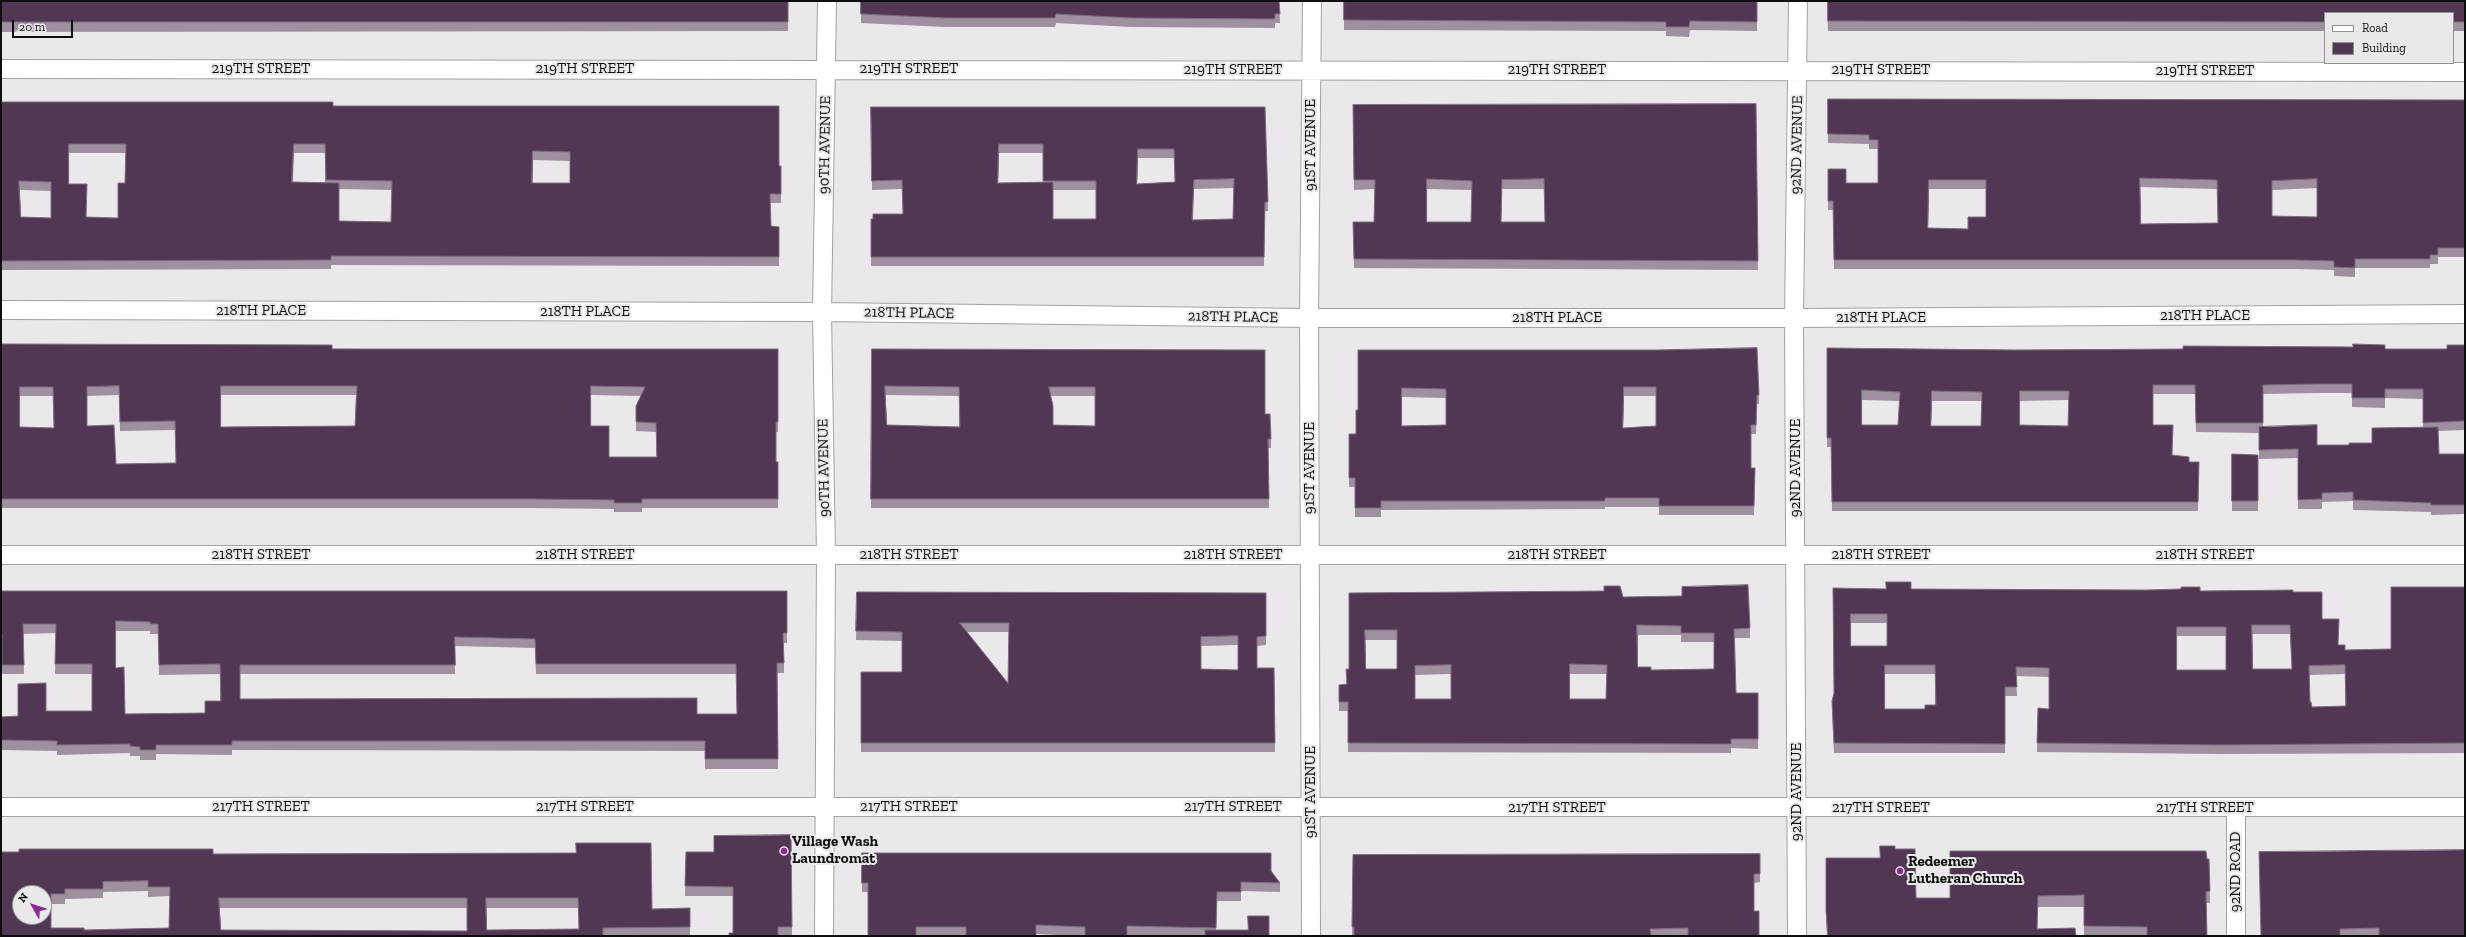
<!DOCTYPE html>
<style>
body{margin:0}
#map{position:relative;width:2466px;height:937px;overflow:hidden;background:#ebe8eb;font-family:"Zilla Slab",serif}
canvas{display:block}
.frame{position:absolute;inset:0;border:2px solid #0f0e0f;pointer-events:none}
.legend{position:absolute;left:2324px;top:12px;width:130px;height:52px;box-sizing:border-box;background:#ebe8eb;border:1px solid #939193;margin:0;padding:5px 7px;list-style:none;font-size:12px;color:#0f0e0f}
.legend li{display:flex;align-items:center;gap:8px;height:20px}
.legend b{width:20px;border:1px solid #939193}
.north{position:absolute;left:12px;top:885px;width:40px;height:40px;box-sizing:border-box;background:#ebe8eb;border:1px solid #939193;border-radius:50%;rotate:309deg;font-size:11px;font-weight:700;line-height:16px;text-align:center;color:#0f0e0f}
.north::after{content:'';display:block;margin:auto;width:14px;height:18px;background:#8a2b94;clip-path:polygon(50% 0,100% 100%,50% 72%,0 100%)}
.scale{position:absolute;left:12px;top:20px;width:61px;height:18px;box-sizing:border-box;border:2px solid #0f0e0f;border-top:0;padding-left:5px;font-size:12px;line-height:14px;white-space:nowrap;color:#0f0e0f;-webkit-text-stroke:3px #ebe8eb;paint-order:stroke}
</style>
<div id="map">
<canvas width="2466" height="937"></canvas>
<div class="frame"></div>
<ul class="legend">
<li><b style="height:5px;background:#fff"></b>Road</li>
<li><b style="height:11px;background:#513753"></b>Building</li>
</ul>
<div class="north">N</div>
<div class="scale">20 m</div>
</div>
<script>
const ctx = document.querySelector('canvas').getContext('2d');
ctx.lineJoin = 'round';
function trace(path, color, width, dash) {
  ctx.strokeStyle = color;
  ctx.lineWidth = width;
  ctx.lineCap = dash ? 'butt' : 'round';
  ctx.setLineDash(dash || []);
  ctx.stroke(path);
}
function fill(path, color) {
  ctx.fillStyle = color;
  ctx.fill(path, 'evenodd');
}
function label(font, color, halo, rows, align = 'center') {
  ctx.font = font + ' "Zilla Slab",serif';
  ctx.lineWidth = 4;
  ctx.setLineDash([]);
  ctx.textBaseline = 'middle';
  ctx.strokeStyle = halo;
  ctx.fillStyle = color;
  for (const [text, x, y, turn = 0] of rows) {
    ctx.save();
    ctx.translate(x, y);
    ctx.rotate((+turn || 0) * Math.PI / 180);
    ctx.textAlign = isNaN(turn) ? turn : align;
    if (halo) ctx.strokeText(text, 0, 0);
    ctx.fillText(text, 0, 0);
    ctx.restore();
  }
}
const minor = new Path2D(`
 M 1,69 L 2465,72
 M 1,310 L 822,312 L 1309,318 L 1794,318 L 2465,314
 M 1,555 L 2465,555
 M 1,807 L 2465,807
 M 2236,808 L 2236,936
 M 824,936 L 826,555 L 822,312 L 827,1
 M 1311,936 L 1309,318 L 1312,1
 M 1797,936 L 1794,318 L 1798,1`);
const wall = new Path2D(`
 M 1,1 L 788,1 L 788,31 L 1,32 Z
 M 861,1 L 1279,1 L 1280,23 L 1275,23 L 1275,28 L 1131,27 L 1056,23 L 1055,27 L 946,27 L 861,23 Z
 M 1344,1 L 1757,1 L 1757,31 L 1690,30 L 1689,37 L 1666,36 L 1666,31 L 1344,30 Z
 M 1827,1 L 2465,1 L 2465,31 L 2453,31 L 2453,13 L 2325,13 L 2325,31 L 1828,31 Z
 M 1828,99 L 2465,100 L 2465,257 L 2438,257 L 2438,264 L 2430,264 L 2430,268 L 2355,268 L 2355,277 L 2334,276 L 2334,270 L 2295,269 L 1834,269 L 1833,210 L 1828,210 L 1828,169 L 1846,183 L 1878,183 L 1878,149 L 1869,149 L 1869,144 L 1828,143 ZM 2140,187 L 2217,189 L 2218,223 L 2141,224 ZM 2317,188 L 2317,217 L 2272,216 L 2272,190 ZM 1929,189 L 1986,189 L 1986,217 L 1968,229 L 1928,228 Z
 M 1,102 L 333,106 L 781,166 L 781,203 L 770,203 L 771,226 L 779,227 L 779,266 L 331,265 L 331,269 L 1,270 ZM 69,153 L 126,153 L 125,183 L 118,218 L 86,217 L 69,184 ZM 294,153 L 325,153 L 325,183 L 293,182 ZM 533,160 L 570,161 L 570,183 L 533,183 ZM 339,189 L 392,190 L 391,222 L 339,221 ZM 20,190 L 51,191 L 51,218 L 21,217 Z
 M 1756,104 L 1758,270 L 1354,268 L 1353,222 L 1374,222 L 1375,189 L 1354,190 L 1353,105 ZM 1427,189 L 1472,190 L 1471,222 L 1427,222 ZM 1502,189 L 1544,189 L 1545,222 L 1501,222 Z
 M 871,107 L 1265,107 L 1268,211 L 1265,211 L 1264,266 L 871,266 L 871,219 L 903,214 L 902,189 L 872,190 ZM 999,153 L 1043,153 L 1043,182 L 998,183 ZM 1138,158 L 1174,158 L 1175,182 L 1137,184 ZM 1234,188 L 1233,219 L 1193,220 L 1194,189 ZM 1053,190 L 1096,190 L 1096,219 L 1053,219 Z
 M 1,344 L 358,349 L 778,349 L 778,432 L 776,432 L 776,462 L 778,462 L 778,508 L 642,508 L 642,512 L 614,512 L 614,509 L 532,508 L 1,508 ZM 119,395 L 120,431 L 175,430 L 176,463 L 116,464 L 87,426 L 87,396 ZM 221,395 L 356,395 L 355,426 L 221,427 ZM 591,395 L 641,396 L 636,406 L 636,431 L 656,432 L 656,457 L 609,457 L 591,426 ZM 20,396 L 53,396 L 54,428 L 20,427 Z
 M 2465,345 L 2465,430 L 2438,431 L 2439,454 L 2465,454 L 2465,514 L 2431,515 L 2431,512 L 2353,510 L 2353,501 L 2322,502 L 2322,509 L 2298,509 L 2298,458 L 2259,459 L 2259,433 L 2196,432 L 2195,394 L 2153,394 L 2153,425 L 2172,455 L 2189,462 L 2199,462 L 2198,511 L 1832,511 L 1831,447 L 1827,447 L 1827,348 L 2015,350 L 2447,349 ZM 2318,393 L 2352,393 L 2352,407 L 2385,408 L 2385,398 L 2423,399 L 2423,427 L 2372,443 L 2349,445 L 2317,445 L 2263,427 L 2263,394 ZM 1862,400 L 1900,401 L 1898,425 L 1862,425 ZM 2068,400 L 2068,426 L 2020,425 L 2020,401 ZM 1932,401 L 1982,401 L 1981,426 L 1931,426 Z
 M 872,349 L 1265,414 L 1271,439 L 1271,448 L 1268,448 L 1269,508 L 871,508 ZM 885,395 L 959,396 L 959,427 L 887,425 ZM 1051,396 L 1095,396 L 1095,426 L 1053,425 Z
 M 1358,350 L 1759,395 L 1759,404 L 1757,404 L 1756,434 L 1751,434 L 1751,468 L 1755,468 L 1754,515 L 1659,515 L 1659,507 L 1605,507 L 1605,509 L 1381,510 L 1381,517 L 1355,517 L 1355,487 L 1349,487 L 1349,434 L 1356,434 L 1358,410 ZM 1624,396 L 1656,396 L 1656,426 L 1623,428 ZM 1402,397 L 1446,398 L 1446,425 L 1402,426 Z
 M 2232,454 L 2258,455 L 2258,511 L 2232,511 Z
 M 2465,587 L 2465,753 L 2219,754 L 2037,752 L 2038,708 L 2049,709 L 2049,677 L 2016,676 L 2017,696 L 2005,696 L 2005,753 L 1834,753 L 1832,711 L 1832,701 L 1834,694 L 1833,588 L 1886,589 L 2200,591 L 2293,592 L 2322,619 L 2338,645 L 2345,650 L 2391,649 ZM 1851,623 L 1887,623 L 1887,646 L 1851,646 ZM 2252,634 L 2290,634 L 2292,669 L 2253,669 ZM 2177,636 L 2226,636 L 2226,670 L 2177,670 ZM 1885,674 L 1935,674 L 1935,705 L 1925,709 L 1885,709 ZM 2345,674 L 2345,706 L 2312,707 L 2310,702 L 2309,675 Z
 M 1,591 L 787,591 L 787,643 L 784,643 L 784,673 L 777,673 L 778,769 L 705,769 L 705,751 L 232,750 L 232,755 L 156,754 L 156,760 L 140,760 L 140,756 L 130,756 L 130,753 L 57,755 L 57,751 L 1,750 L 1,717 L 18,716 L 46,711 L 92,711 L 92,674 L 55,674 L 56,633 L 23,634 L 24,674 L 2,674 L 2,644 L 1,644 ZM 116,631 L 150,631 L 150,634 L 158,634 L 159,675 L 220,674 L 220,701 L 205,713 L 125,714 L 116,668 ZM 455,646 L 535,648 L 536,674 L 736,674 L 737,714 L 697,714 L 240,699 L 240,674 L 455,674 Z
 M 857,592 L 1266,593 L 1266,645 L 1257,646 L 1257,668 L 1274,668 L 1275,752 L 861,752 L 861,672 L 902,672 L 902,641 L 856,640 ZM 967,632 L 1009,632 L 1008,683 ZM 1238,645 L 1238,670 L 1201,669 L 1201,646 Z
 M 1349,593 L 1623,597 L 1750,628 L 1750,638 L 1735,638 L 1736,693 L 1758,693 L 1758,749 L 1731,748 L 1731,753 L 1348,752 L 1348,711 L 1339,711 L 1339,685 L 1346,684 L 1349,669 ZM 1638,635 L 1681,635 L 1681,642 L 1714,642 L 1714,669 L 1651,670 L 1638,667 ZM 1365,640 L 1397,640 L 1397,669 L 1366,669 ZM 1451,674 L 1451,699 L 1415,699 L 1415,675 ZM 1570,674 L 1607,674 L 1606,699 L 1570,699 Z
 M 791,835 L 792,936 L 729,936 L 733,933 L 733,896 L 685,896 L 686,852 L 714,852 Z
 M 1895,849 L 1916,898 L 1950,898 L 2209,859 L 2210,903 L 2206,903 L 2207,936 L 2084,936 L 2084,907 L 2038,907 L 2037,929 L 2076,936 L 1827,936 L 1826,923 L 1826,858 L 1880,858 Z
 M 2465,850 L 2465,936 L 2261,936 Z
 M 1,852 L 213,854 L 576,853 L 652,909 L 690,908 L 690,936 L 1,936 ZM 148,891 L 148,897 L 170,896 L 169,928 L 84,930 L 51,928 L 51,904 L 65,904 L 65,899 L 103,898 L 103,892 ZM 219,908 L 467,908 L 467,931 L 221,930 ZM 486,908 L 578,908 L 579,929 L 487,930 Z
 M 862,853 L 1271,871 L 1280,883 L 1280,892 L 1241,891 L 1241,901 L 1217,901 L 1216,930 L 1269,936 L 1127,935 L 1127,936 L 1077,936 L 1036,934 L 1036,936 L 868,936 L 868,892 L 862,892 Z
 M 1760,854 L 1760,882 L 1754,883 L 1754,911 L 1759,936 L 1352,936 L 1353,855 Z`);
const building = new Path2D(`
 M 1,1 L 788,1 L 788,22 L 1,22 Z
 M 861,1 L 1279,1 L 1280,14 L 1275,14 L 1275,19 L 1131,18 L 1056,14 L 1055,18 L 946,18 L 861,14 Z
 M 1344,1 L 1757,1 L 1757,22 L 1690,21 L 1689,27 L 1666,27 L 1666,22 L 1344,20 Z
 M 1828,1 L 2465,1 L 2465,22 L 2453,22 L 2453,13 L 2325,13 L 2325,22 L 1828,21 Z
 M 1828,99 L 2465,100 L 2465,248 L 2438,248 L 2438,255 L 2430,255 L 2430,259 L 2355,259 L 2355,268 L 2334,267 L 2334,261 L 2295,260 L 1834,260 L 1833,201 L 1828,201 L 1828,169 L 1846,169 L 1846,183 L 1878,183 L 1878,140 L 1869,140 L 1869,135 L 1828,134 ZM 2140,178 L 2217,180 L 2218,223 L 2141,224 ZM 2317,179 L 2317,217 L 2272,216 L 2272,181 ZM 1929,180 L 1986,180 L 1986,217 L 1968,217 L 1968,229 L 1928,228 Z
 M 1,102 L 333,102 L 333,106 L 779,106 L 779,166 L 781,166 L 781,194 L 770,194 L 771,226 L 779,227 L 779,257 L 331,256 L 331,260 L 1,261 ZM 69,144 L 126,144 L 125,183 L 118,183 L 118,218 L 86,217 L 87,184 L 69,184 ZM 294,144 L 325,144 L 326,180 L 392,181 L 391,222 L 339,221 L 339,183 L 292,182 ZM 533,151 L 570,152 L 570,183 L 532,183 ZM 19,181 L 51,182 L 51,218 L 21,217 Z
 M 1756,104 L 1758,261 L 1354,259 L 1353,222 L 1374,222 L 1375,180 L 1354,180 L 1353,105 ZM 1427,179 L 1472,181 L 1471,222 L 1427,222 ZM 1544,179 L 1545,222 L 1501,222 L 1502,180 Z
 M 871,107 L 1265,107 L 1268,202 L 1265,202 L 1264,257 L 871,257 L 871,219 L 873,219 L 873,214 L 903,214 L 902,180 L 872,181 ZM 999,144 L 1043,144 L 1043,181 L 1096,181 L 1096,219 L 1053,219 L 1053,182 L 998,183 ZM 1138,149 L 1174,149 L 1175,182 L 1137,184 ZM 1234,179 L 1233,219 L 1192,220 L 1194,180 Z
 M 1,344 L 332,345 L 332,349 L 778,349 L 778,422 L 776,422 L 776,462 L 778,462 L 778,499 L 642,499 L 642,503 L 614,503 L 614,500 L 532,499 L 1,499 ZM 119,386 L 120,422 L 175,421 L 176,463 L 116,464 L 114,425 L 87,426 L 87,387 ZM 221,386 L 357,386 L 355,426 L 221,427 ZM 591,386 L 645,387 L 636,406 L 636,422 L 656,423 L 657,457 L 609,457 L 609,426 L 591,426 ZM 20,387 L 53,387 L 54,428 L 20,427 Z
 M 2353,344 L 2385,345 L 2385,349 L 2447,349 L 2447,345 L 2465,345 L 2465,421 L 2423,423 L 2423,389 L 2385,389 L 2385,398 L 2352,398 L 2352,384 L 2318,384 L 2263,385 L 2263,423 L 2196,423 L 2195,385 L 2153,385 L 2153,425 L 2173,425 L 2172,455 L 2189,457 L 2189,462 L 2199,462 L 2198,502 L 1832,502 L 1831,438 L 1827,438 L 1827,348 L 2015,350 L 2183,349 L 2183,346 L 2353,347 ZM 1862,390 L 1900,392 L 1898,425 L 1862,425 ZM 1932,391 L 1982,392 L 1981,426 L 1931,426 ZM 2020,391 L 2069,391 L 2068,426 L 2020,425 Z
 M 1757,348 L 1759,395 L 1757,395 L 1756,425 L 1751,425 L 1751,468 L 1755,468 L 1754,506 L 1659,506 L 1659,498 L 1605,498 L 1605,501 L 1381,501 L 1381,508 L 1355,508 L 1355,478 L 1349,478 L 1349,434 L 1356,434 L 1356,410 L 1358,410 L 1358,350 L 1656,350 ZM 1624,387 L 1656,387 L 1656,426 L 1623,428 ZM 1402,388 L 1446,389 L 1446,425 L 1402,426 Z
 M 872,349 L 1265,350 L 1265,414 L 1270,414 L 1271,439 L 1268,439 L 1269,499 L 871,499 ZM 885,386 L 959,387 L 960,427 L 887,425 ZM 1049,387 L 1095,387 L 1095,426 L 1053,425 L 1053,406 Z
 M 2317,425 L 2317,445 L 2349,445 L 2349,443 L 2372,443 L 2372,428 L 2438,427 L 2439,454 L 2465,454 L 2465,505 L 2431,505 L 2431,503 L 2353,500 L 2353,492 L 2322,493 L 2322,499 L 2298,500 L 2298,449 L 2259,450 L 2259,427 Z
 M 2232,454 L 2258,455 L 2258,501 L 2232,501 Z
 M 1886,582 L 1911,582 L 1911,589 L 2146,590 L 2181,589 L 2181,587 L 2200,587 L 2200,591 L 2293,590 L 2293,592 L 2322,592 L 2322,619 L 2339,619 L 2338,645 L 2345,645 L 2345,650 L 2391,649 L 2391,587 L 2465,587 L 2465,743 L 2219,745 L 2037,743 L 2038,708 L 2049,709 L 2049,668 L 2016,667 L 2017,687 L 2005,687 L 2005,744 L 1834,743 L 1832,701 L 1834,693 L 1833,588 L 1886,589 ZM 1851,614 L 1887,614 L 1887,646 L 1851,646 ZM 2252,625 L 2290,625 L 2292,669 L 2253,669 ZM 2177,627 L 2226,627 L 2226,670 L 2177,670 ZM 1885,665 L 1935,665 L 1936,705 L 1925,705 L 1925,709 L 1885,709 ZM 2345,665 L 2346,706 L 2312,707 L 2311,702 L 2310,702 L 2309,666 Z
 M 1748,585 L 1750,628 L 1734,629 L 1736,693 L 1758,693 L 1758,739 L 1731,739 L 1731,744 L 1348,743 L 1348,702 L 1339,702 L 1339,685 L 1347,684 L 1346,669 L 1349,669 L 1349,593 L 1604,591 L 1604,586 L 1620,586 L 1623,597 L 1682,596 L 1682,587 ZM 1637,625 L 1681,626 L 1681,633 L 1714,633 L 1714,669 L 1651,670 L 1651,667 L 1638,667 ZM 1365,630 L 1397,630 L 1397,669 L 1366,669 ZM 1570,664 L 1607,665 L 1606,699 L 1570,699 ZM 1451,665 L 1451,699 L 1415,699 L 1415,666 Z
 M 1,591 L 787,591 L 787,633 L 783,633 L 784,663 L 777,663 L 778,759 L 705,759 L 705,741 L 232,741 L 232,745 L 156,745 L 156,750 L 140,750 L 140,747 L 130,746 L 130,744 L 57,745 L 57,741 L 1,740 L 1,717 L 18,716 L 18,684 L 46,683 L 46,711 L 92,711 L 92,664 L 55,664 L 56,624 L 23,624 L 24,665 L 2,665 L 2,634 L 1,634 ZM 116,621 L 150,622 L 150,624 L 158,624 L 159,665 L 220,664 L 221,701 L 205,701 L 205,713 L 125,714 L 124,667 L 116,668 ZM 455,637 L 535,639 L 536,664 L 736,664 L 737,714 L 697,714 L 697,698 L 240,699 L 240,665 L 455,665 Z
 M 857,592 L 1266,593 L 1266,636 L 1257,637 L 1257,668 L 1274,668 L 1275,743 L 861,743 L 861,672 L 902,672 L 902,632 L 856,631 ZM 960,623 L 1009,623 L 1008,683 ZM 1238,636 L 1238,670 L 1201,669 L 1201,637 Z
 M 791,835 L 792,927 L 778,927 L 778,936 L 729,936 L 729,933 L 733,933 L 733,887 L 685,886 L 686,852 L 714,852 L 714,836 Z
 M 576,843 L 651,843 L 652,909 L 690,908 L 690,927 L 603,928 L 603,936 L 1,936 L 1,852 L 19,852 L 19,849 L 213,849 L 213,854 L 576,853 ZM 148,881 L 148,887 L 170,887 L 169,928 L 84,930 L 84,928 L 51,928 L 51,894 L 65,894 L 65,889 L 103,889 L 103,882 ZM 20,893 L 44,893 L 44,917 L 20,917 ZM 219,898 L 467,898 L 467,931 L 221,930 ZM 486,898 L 578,898 L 579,929 L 487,930 Z
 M 1880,846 L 1895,846 L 1895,849 L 1915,849 L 1916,898 L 1950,898 L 1950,851 L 2206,851 L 2207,859 L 2209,859 L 2210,891 L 2206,892 L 2207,936 L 2147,936 L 2147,927 L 2084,926 L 2084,895 L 2038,896 L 2037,929 L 2075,928 L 2076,936 L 1828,936 L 1826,911 L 1826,858 L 1880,858 Z
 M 2465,850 L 2465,936 L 2379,936 L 2379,928 L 2340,929 L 2340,936 L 2261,936 L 2259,852 Z
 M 862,853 L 1271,853 L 1271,871 L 1280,883 L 1241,882 L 1241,892 L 1217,892 L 1216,928 L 1127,926 L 1127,936 L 1085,936 L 1085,927 L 1036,925 L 1036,936 L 966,936 L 966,927 L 916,927 L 916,936 L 868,936 L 868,883 L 862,883 Z
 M 1760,854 L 1760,874 L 1754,874 L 1754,911 L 1759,911 L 1759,936 L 1688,936 L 1688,928 L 1650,929 L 1651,936 L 1354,936 L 1354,927 L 1352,927 L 1353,855 Z
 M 1248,916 L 1269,916 L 1269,936 L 1205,936 L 1205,930 L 1248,930 Z`);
const markers = [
 [784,851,4,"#8a2b94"],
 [1900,871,4,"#8a2b94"]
];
const streetNames = [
 ["219TH STREET",261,69],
 ["219TH STREET",585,69],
 ["219TH STREET",909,69],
 ["219TH STREET",1233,70],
 ["219TH STREET",1557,70],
 ["219TH STREET",1881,70],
 ["219TH STREET",2205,71],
 ["90TH AVENUE",825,145,-89],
 ["91ST AVENUE",1311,145,-90],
 ["92ND AVENUE",1797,145,-89],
 ["218TH PLACE",261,311],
 ["218TH PLACE",585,312],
 ["218TH PLACE",909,313,1],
 ["218TH PLACE",2205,316],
 ["218TH PLACE",1233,317,1],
 ["218TH PLACE",1557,318],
 ["218TH PLACE",1881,318],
 ["90TH AVENUE",824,468,-91],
 ["91ST AVENUE",1310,468,-90],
 ["92ND AVENUE",1796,468,-90],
 ["218TH STREET",261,555],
 ["218TH STREET",585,555],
 ["218TH STREET",909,555],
 ["218TH STREET",1233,555],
 ["218TH STREET",1557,555],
 ["218TH STREET",1881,555],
 ["218TH STREET",2205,555],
 ["91ST AVENUE",1311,792,-90],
 ["92ND AVENUE",1797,792,-90],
 ["217TH STREET",261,807],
 ["217TH STREET",585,807],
 ["217TH STREET",909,807],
 ["217TH STREET",1233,807],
 ["217TH STREET",1557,808],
 ["217TH STREET",1881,808],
 ["217TH STREET",2205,808],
 ["92ND ROAD",2236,872,-90]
];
const poiNames = [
 ["Village Wash",792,842],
 ["Laundromat",792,859],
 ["Redeemer",1908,862],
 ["Lutheran Church",1908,879]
];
trace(minor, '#a4a1a4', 20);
trace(minor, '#fff', 18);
fill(wall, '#9e909f');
fill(building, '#513753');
trace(building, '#7f6c81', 1);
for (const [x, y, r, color] of markers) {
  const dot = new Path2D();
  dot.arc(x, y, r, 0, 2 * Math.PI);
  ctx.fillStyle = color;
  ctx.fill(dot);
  trace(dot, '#ebe8eb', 1.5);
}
label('15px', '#0f0e0f', '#ebe8eb', streetNames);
label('bold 15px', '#0f0e0f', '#ebe8eb', poiNames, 'left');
</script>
